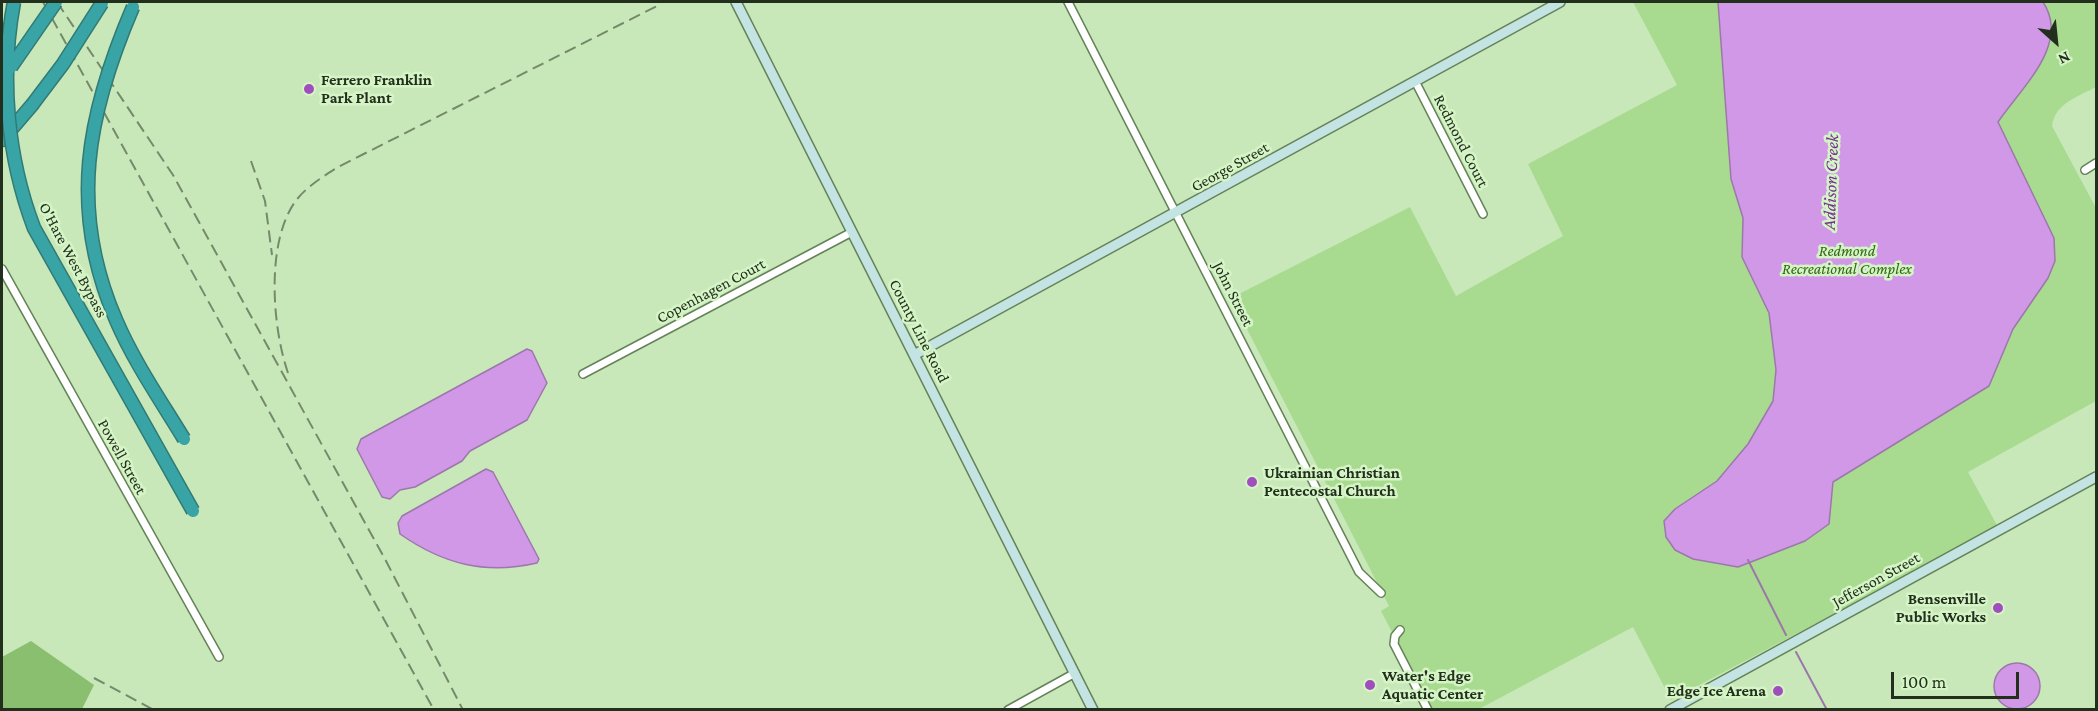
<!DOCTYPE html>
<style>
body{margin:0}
#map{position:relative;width:2098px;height:711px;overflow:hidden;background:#c8e8ba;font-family:"Crimson Pro",serif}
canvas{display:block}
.frame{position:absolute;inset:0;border:3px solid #232f1d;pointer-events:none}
.north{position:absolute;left:2026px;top:12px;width:60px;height:60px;-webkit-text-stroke:4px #d5f5c7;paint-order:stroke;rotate:153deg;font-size:16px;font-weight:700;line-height:24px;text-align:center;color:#232f1d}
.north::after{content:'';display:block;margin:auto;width:21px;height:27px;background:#232f1d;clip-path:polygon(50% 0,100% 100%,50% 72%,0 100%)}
.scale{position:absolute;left:1891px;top:672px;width:128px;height:27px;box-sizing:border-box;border:3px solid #232f1d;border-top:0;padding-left:8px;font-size:18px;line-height:21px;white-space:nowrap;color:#232f1d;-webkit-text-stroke:4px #d5f5c7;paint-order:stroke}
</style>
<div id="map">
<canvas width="2098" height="711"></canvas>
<div class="frame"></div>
<div class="north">N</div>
<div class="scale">100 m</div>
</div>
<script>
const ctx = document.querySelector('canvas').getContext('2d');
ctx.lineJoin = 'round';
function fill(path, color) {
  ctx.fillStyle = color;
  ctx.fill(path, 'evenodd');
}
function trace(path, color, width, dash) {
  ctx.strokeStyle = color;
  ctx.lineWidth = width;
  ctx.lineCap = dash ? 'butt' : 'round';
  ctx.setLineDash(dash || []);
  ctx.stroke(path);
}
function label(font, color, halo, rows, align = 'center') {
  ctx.font = font + ' "Crimson Pro",serif';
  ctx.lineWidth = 5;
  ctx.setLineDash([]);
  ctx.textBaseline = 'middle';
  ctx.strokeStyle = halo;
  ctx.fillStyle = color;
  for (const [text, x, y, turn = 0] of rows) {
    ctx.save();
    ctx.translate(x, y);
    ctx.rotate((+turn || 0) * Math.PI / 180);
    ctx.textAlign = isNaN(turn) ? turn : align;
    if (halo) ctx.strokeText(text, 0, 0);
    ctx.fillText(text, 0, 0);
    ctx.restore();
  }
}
const green = new Path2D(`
 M 1633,2 L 2096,2 L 2096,87 C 2078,97 2055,103 2052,126 L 2096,208 L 2096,401 L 1968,472 L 1998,527 L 1671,700 L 1633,627 L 1479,709 L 1432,709 L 1381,611 L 1389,606 L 1231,298 L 1410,207 L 1456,296 L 1563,236 L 1528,164 L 1677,85 Z`);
const forest = new Path2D(`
 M 31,641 L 94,685 L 82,709 L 2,709 L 2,657 Z`);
const water = new Path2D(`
 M 1718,2 L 2043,2 C 2071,44 2021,88 1998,122 L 2054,238 L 2055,261 L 2048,278 L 2013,329 L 1989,386 L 1833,482 L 1829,524 L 1805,541 L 1738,567 L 1693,559 L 1675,550 L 1666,537 L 1664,521 L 1675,509 L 1717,481 L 1748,444 L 1773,401 L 1776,370 L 1769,313 L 1742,257 L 1743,218 L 1731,179 Z
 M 527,349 L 532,351 L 547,383 L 527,420 L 470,451 L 462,461 L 415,487 L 400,490 L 390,499 L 382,497 L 357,449 L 361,439 Z
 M 486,469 L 493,472 L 539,559 L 537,563 C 485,575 443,564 400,534 L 398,523 L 402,516 Z
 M1994 686a23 23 0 1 1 46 0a23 23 0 1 1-46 0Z`);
const stream = new Path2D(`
 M 1748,560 L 1786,635
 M 1796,652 L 1827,710`);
const street = new Path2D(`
 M 1068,2 L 1359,572 L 1381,593
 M 1415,81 L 1483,214
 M 2085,170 L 2096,163
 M 2,269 L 219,657
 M 583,374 L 852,232
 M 1400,630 L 1395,636 L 1394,644 L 1428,710
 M 1008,710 L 1075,673`);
const secondary = new Path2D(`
 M 736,2 L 1093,710
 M 914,355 L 1560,2
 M 1670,710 L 2096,477`);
const highway = new Path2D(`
 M 2,140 L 32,105`);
const rail = new Path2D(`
 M 43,2 L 434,710
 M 57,2 L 173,175 L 385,559 L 463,710
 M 251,161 L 265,201 L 272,255
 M 288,373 C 272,327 265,238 298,198 C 309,185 324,176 338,167 L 657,6
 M 94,678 L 154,710`);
const highwayBridge = new Path2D(`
 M 14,2 C 0,76 7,157 34,228 L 193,511
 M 133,7 C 87,114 68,209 116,320 C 134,362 161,401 184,439
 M 11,67 L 56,2
 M 32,105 L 63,64 L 102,3`);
const markers = [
 [309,89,6,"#a04ebe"],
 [1252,482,6,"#a04ebe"],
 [1998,608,6,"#a04ebe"],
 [1370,685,6,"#a04ebe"],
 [1778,691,6,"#a04ebe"]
];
const poiNames = [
 ["Ferrero Franklin",321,80],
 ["Park Plant",321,98],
 ["Ukrainian Christian",1264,473],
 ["Pentecostal Church",1264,491],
 ["Bensenville",1986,599,"right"],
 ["Public Works",1986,617,"right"],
 ["Water's Edge",1382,676],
 ["Aquatic Center",1382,694],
 ["Edge Ice Arena",1766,691,"right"]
];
const streetNames = [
 ["Redmond Court",1461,141,63],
 ["George Street",1230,167,-29],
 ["O'Hare West Bypass",73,260,62],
 ["Copenhagen Court",711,291,-28],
 ["John Street",1233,294,63],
 ["County Line Road",919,331,63],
 ["Powell Street",122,457,61],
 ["Jefferson Street",1876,580,-29]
];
const parkNames = [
 ["Redmond",1847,251],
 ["Recreational Complex",1847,269]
];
const waterNames = [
 ["Addison Creek",1831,182,-88]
];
fill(green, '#a8db90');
fill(forest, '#89bf6e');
fill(water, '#d098e7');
trace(water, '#9c78aa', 1.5);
trace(stream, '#9c78aa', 2);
trace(street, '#658258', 10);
trace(secondary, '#658258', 12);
trace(highway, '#317b75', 15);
trace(street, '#fff', 7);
trace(secondary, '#c4e4e4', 9);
trace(highway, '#39a4a5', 12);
trace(rail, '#748a6a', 2, [12, 6]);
trace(highwayBridge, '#317b75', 15, []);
trace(highwayBridge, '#39a4a5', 12);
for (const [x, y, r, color] of markers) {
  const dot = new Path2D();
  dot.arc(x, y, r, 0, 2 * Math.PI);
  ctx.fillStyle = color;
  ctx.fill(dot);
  trace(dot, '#d5f5c7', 2);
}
label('bold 16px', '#232f1d', '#d5f5c7', poiNames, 'left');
label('16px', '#232f1d', '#d5f5c7', streetNames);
label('italic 16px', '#346614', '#d5f5c7', parkNames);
label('italic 18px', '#73308c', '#d5f5c7', waterNames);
</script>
